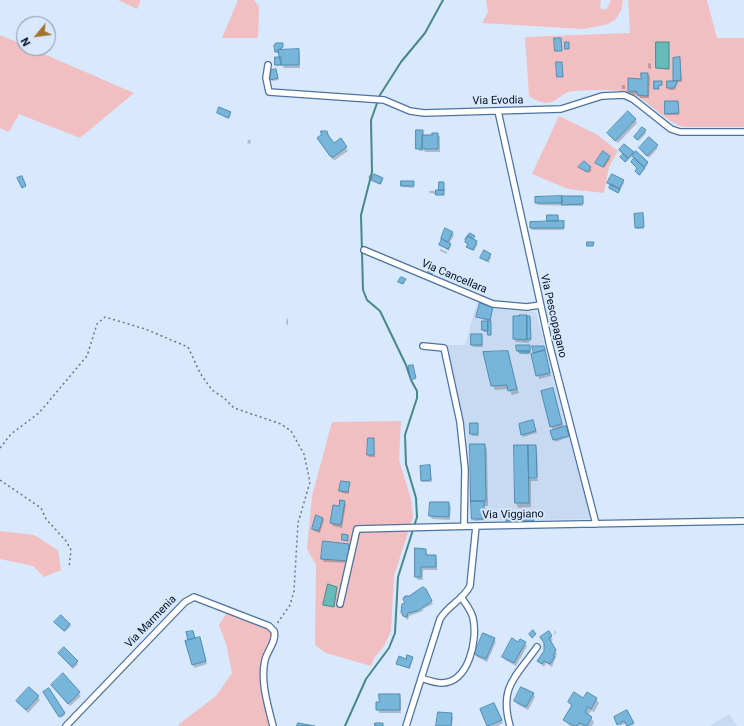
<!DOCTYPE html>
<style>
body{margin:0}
#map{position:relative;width:744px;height:726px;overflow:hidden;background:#d8e8fd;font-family:Roboto,sans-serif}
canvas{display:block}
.north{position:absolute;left:16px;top:16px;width:40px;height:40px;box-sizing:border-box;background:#d8e8fd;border:1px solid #8391a5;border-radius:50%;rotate:241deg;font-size:11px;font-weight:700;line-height:16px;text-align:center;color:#030f20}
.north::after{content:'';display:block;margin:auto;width:14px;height:18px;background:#a47529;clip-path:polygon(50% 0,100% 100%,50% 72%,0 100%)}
</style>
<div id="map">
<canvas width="744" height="726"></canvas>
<div class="north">N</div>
</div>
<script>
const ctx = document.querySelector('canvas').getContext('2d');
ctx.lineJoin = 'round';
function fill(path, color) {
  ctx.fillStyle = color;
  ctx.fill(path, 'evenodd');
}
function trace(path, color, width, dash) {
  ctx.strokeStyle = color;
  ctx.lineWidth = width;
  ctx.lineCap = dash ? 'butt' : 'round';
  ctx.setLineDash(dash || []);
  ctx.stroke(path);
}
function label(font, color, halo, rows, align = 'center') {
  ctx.font = font + ' Roboto,sans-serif';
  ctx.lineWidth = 4;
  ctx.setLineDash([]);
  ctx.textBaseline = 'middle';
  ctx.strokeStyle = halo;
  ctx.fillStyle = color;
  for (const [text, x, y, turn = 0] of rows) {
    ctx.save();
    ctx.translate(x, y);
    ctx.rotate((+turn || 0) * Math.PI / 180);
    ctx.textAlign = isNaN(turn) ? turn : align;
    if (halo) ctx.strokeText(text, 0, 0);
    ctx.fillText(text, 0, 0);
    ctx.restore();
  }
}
const built = new Path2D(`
 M 477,302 L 502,309 L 536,312 L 591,519 L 470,521 L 467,436 L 446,345 L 465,345 Z
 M 729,714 L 737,726 L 710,726 Z`);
const green = new Path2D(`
 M 118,0 L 141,0 L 137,9 Z
 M 238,0 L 254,0 L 259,7 L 258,38 L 222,38 Z
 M 486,0 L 601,0 L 600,8 L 606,10 L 611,0 L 623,0 L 621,11 L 615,20 L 608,24 L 584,29 L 482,23 L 488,12 Z
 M 628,0 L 707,0 L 717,38 L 744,38 L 744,127 L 683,127 C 662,120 644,95 626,92 C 613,89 588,90 574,91 C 555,93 556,113 529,96 L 525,37 L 630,33 Z
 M 0,35 L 24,45 L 24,48 L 30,48 L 134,93 L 80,138 L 19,114 L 9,132 L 0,128 Z
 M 559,116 L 596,134 L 618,151 L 609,167 L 604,193 L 568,189 L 532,174 Z
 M 401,421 L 399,460 L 411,499 L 413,517 L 394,576 L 391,631 L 384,646 L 374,658 L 371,666 L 326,653 L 315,645 L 316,565 L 307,549 L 312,496 L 332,422 Z
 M 0,531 L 34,535 L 58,550 L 61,570 L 44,577 L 33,566 L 0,559 Z
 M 228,611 L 273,629 L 265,662 L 272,726 L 179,726 L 179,724 L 216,696 L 232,673 L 226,644 L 219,625 Z`);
const water = new Path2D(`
 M 656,42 L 669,42 L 669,69 L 656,68 Z
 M 328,584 L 337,587 L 334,607 L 323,605 Z`);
const shadow = new Path2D(`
 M 282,44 L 282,51 L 298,50 L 300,54 L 300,68 L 284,68 L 282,65 L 276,66 L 279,54 L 276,52 Z
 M 680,58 L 682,82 L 678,82 L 675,90 L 669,90 L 668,88 L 674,82 L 674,59 Z
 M 648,63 L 651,64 L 651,69 L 648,68 Z
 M 276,70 L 279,80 L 272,81 L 271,79 Z
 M 648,74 L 650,77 L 649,98 L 640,98 L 638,94 L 631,95 L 629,92 Z
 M 622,85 L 625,85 L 625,89 L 622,89 Z
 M 678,102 L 679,115 L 667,115 L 666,114 Z
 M 218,113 L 230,113 L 231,115 L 229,119 Z
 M 635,119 L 637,123 L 618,143 L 610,136 L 609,133 Z
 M 417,131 L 423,131 L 424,136 L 438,134 L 440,137 L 440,152 L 425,152 L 423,148 L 423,151 L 419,151 Z
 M 645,131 L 646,133 L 639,141 L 636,139 Z
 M 327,132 L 334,145 L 341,140 L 348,151 L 335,160 L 332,159 L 320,142 Z
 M 649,138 L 658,148 L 649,158 L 641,150 Z
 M 249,139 L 251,141 L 250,144 L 247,143 Z
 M 621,152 L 633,153 L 647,162 L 648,164 L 640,176 L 636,171 L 638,169 L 632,163 L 635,159 L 633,156 L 626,162 L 622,157 L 624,155 Z
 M 609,157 L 610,159 L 604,168 L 597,163 Z
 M 584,162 L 592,170 L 589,173 L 580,167 Z
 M 369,175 L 382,178 L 383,180 L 381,185 L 368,178 Z
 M 623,181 L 624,183 L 619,193 L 610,189 L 611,185 L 608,183 Z
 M 413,182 L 414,188 L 403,187 L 402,185 Z
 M 444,184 L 444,195 L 430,193 L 429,191 L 440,191 Z
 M 582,197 L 583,206 L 538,205 L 536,203 Z
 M 642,214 L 644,229 L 637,229 L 636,227 Z
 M 548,216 L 558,216 L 559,222 L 563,222 L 564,224 L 564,230 L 532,230 L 531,223 L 548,222 Z
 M 452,233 L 454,235 L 449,244 L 451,246 L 449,251 L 440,245 Z
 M 474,236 L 473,240 L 478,244 L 474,251 L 469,249 L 466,242 Z
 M 440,249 L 447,252 L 447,254 L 440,251 Z
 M 490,255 L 491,257 L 489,263 L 481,258 Z
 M 492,308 L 490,336 L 489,336 L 489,332 L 484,332 L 483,330 L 488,321 L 477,317 Z
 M 527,317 L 531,319 L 531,341 L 529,341 L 529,343 L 516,342 L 514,339 Z
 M 287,318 L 288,319 L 288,325 L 286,324 Z
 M 482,335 L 483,347 L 473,347 L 472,345 Z
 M 530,346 L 531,352 L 529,354 L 522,354 L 518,350 Z
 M 544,349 L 551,376 L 539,379 L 532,354 Z
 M 507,352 L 519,393 L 512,395 L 509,389 L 495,390 L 492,385 Z
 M 552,389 L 564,428 L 567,429 L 569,437 L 555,442 L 553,431 L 542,392 Z
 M 533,421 L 537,433 L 523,437 L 520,425 Z
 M 477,424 L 479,436 L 472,436 L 471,434 Z
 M 374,439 L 375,457 L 369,457 L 368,455 Z
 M 485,445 L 487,450 L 488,506 L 484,506 L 484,520 L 474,521 Z
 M 515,446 L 536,446 L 537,449 L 538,477 L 531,477 L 531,479 L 538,479 L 538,481 L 531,481 L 531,507 L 518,508 L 516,503 Z
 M 430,466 L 432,482 L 423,482 L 422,480 Z
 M 349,483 L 349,494 L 342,493 L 340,491 Z
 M 344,502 L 346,505 L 342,528 L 333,526 L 331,523 L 339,507 Z
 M 449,503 L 451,507 L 450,520 L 432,519 L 430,516 Z
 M 533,514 L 534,522 L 508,523 L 507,521 Z
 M 323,518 L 324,520 L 320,533 L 314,531 L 313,529 Z
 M 349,545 L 351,548 L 350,563 L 324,562 L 322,559 Z
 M 416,549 L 426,550 L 428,556 L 435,556 L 437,559 L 437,570 L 423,570 L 423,580 L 418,580 L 416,577 Z
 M 425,590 L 433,604 L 423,609 L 423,611 L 409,616 L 408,620 L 406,619 L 402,612 L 410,597 Z
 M 55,623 L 70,624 L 71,626 L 65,632 Z
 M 555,630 L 556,631 L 555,635 L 554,634 Z
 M 192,632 L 194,639 L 200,638 L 201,641 L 207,664 L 194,668 L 187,633 Z
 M 549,633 L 553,640 L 549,642 L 557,654 L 552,667 L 546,663 L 544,667 L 538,661 L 545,651 Z
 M 494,639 L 496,642 L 487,662 L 477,657 L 475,654 Z
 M 519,643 L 525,643 L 527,646 L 516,666 L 505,660 L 503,657 Z
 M 59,653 L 77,662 L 78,664 L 73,669 Z
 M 412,657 L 413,659 L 410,669 L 397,664 Z
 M 63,675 L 81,696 L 70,706 L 54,688 Z
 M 49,690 L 65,715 L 61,718 L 44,693 Z
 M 533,694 L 535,697 L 528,710 L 517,704 L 515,701 Z
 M 399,695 L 401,698 L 401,713 L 379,713 L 377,703 Z
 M 38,697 L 40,700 L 28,713 L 17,701 Z
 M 584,699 L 596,699 L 599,703 L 594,712 L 591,711 L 588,715 L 594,722 L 592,726 L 570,726 L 564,720 L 572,707 L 569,702 Z
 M 496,707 L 503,723 L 497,726 L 488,726 L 481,709 Z
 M 627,712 L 634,725 L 628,726 L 626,723 L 620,726 L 615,718 Z
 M 451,714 L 453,717 L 452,726 L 437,726 Z`);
const stream = new Path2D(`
 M 345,726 L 366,679 L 389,648 L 395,633 L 398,577 L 417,517 L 416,498 L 406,464 L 405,435 L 417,398 L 417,391 L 411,380 L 406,365 L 380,311 L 367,300 L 363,290 L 361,215 L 372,172 L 371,120 L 380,95 L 401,62 L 425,33 L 443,0`);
const building = new Path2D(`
 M 554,38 L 561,38 L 562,51 L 555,51 Z
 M 565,42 L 569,42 L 569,49 L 565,49 Z
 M 276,43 L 283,43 L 283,47 L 278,50 L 278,52 L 275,52 L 274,46 Z
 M 299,49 L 299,65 L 281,65 L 278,50 Z
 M 275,57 L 281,57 L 281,65 L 275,65 Z
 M 680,57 L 681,80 L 673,81 L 673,58 Z
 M 556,62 L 562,62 L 563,77 L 557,77 Z
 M 276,69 L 278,78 L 270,80 L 268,71 Z
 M 641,73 L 648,73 L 648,96 L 637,95 L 637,91 L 628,92 L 628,78 L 641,79 Z
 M 654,81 L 662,81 L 662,85 L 658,86 L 659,89 L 654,89 Z
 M 667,81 L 677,81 L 677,83 L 674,88 L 667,88 Z
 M 665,101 L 678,101 L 679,113 L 665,114 Z
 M 219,107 L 231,112 L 228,118 L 217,113 Z
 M 628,111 L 636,119 L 615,141 L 607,133 Z
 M 642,127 L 646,130 L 637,140 L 634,137 Z
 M 416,130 L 423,130 L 422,149 L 416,149 Z
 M 321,131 L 327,131 L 328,135 L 334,143 L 341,138 L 347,147 L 333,157 L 330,156 L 317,138 L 321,135 Z
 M 432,133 L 438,133 L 438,149 L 422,149 L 422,135 L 432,135 Z
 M 649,137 L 658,145 L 647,156 L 639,148 Z
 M 624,144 L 634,152 L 628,158 L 619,150 Z
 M 603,151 L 610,156 L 603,167 L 595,163 Z
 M 636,151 L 648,162 L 644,167 L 632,156 Z
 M 623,154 L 628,158 L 625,162 L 620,157 Z
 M 634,158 L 645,168 L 639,175 L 635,171 L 637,168 L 631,162 Z
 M 584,161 L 591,167 L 587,172 L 578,167 Z
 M 374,174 L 383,178 L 380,184 L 371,180 Z
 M 612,174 L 624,180 L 619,189 L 607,183 Z
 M 22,176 L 26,186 L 22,188 L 17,178 Z
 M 401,181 L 414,181 L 414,186 L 401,186 Z
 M 439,182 L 444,182 L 444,190 L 439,190 Z
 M 611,184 L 620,189 L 618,193 L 609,188 Z
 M 436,190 L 444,190 L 444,195 L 436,195 Z
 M 562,196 L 583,196 L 583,204 L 562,205 Z
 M 562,196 L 562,203 L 535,203 L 535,197 Z
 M 643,213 L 644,227 L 635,228 L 634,214 Z
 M 547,215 L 558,215 L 558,221 L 547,221 Z
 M 564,221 L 564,228 L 530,228 L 530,222 Z
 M 445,228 L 453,232 L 448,242 L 441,239 Z
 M 470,233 L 475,236 L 473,239 L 468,236 L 465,239 Z
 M 468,236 L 477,241 L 473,250 L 466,247 L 468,244 L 465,242 Z
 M 442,239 L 451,244 L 448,249 L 439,245 Z
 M 587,242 L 594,242 L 593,246 L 587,246 Z
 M 484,250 L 491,254 L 487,261 L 480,258 Z
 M 432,264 L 436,266 L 432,274 L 428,272 Z
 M 401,277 L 406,279 L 403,284 L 398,282 Z
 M 480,303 L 493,307 L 490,320 L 476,317 Z
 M 519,315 L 527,315 L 527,340 L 513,339 L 513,316 L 519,316 Z
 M 527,316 L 530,316 L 531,339 L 527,339 Z
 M 482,321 L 488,321 L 488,331 L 482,330 Z
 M 488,321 L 491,321 L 491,335 L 488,335 Z
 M 471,334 L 482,334 L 482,345 L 471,345 Z
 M 516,345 L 530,345 L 530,351 L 517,351 Z
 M 532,346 L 544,346 L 545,350 L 534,353 Z
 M 545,350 L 550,373 L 536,376 L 531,354 Z
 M 508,351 L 517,389 L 508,391 L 507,385 L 491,386 L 483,352 Z
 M 519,351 L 529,351 L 529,353 L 520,353 Z
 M 413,365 L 416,378 L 411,380 L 408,366 Z
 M 553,388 L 562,424 L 550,427 L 541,391 Z
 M 533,420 L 536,431 L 521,435 L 519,424 Z
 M 470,423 L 478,423 L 478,434 L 470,434 Z
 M 566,426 L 569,436 L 553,440 L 550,431 Z
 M 368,438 L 374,438 L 374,455 L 367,455 Z
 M 470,444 L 485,444 L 486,501 L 471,501 Z
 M 514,445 L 528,445 L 529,503 L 515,503 Z
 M 528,445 L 536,445 L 537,478 L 529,478 Z
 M 430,465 L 431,480 L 421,481 L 420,466 Z
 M 341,481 L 350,482 L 348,492 L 339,491 Z
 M 340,500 L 345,501 L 341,525 L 330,523 L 333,505 L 339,506 Z
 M 471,501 L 484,501 L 484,519 L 472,519 Z
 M 430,502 L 449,502 L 449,517 L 429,516 Z
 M 534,513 L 534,521 L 506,521 L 506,514 Z
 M 316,515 L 323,518 L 319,531 L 312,529 Z
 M 342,534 L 348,535 L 348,541 L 342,540 Z
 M 323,541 L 349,544 L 348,561 L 321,559 Z
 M 415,548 L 426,549 L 426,555 L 436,555 L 436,567 L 421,567 L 421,577 L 415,577 Z
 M 423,587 L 426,589 L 432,601 L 417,611 L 408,613 L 407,617 L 403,616 L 401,612 L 402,604 L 405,603 L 403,599 L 405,596 L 409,596 Z
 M 61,615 L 70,624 L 64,631 L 54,622 Z
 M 533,630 L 536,634 L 532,638 L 529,634 Z
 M 193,631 L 195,638 L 188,640 L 186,632 Z
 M 549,631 L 552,636 L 549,638 L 556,650 L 553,656 L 555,657 L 550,664 L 544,661 L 542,664 L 537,661 L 544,651 L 544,643 L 540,637 Z
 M 483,633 L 495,638 L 486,659 L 474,654 Z
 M 200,637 L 206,661 L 192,665 L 185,641 Z
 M 512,638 L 518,642 L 520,639 L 526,642 L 514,663 L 502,657 Z
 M 64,647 L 78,661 L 72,667 L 58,653 Z
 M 407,655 L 413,657 L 409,668 L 396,664 L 399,656 L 406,659 Z
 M 63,673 L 80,692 L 68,704 L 51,685 Z
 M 29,687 L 39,696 L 26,710 L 16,701 Z
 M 521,687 L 534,693 L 526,707 L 514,701 Z
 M 49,688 L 65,713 L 59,717 L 43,692 Z
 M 574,692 L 583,698 L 587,692 L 597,698 L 591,709 L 588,707 L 585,712 L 592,717 L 587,726 L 579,723 L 577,726 L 574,726 L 563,720 L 572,705 L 568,702 Z
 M 379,694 L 400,694 L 400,710 L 376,710 L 376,702 L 379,702 Z
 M 494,703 L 502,720 L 487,726 L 480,709 Z
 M 627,710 L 634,723 L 627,726 L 624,721 L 617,725 L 614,717 Z
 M 438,712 L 452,713 L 451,726 L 436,726 Z
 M 298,723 L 315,726 L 297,726 Z
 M 375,723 L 383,723 L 383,726 L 375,726 Z`);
const path = new Path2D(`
 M 0,448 L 11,434 L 39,413 L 87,356 L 97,324 L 105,317 L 145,329 L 188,347 L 200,373 L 212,390 L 224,398 L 234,408 L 281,424 L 291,431 L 304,454 L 310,482 L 298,523 L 294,591 L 290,605 L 276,625
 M 0,480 L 41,508 L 46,519 L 66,541 L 71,550 L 69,568`);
const street = new Path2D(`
 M 268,65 L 266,78 L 269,92 L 384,100 L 410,111 L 424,113 L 561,109 L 602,96 L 624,95 L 633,99 L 671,129 L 680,132 L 744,132
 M 498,111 L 550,347 L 596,524
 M 364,250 L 493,304 L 527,307 L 540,305
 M 423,346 L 444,348 L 460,422 L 465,469 L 464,526
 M 340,604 L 357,529 L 476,526
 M 421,678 C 427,680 435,683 442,683 C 469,682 478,640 473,618 C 471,610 466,604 461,597
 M 66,726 L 185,602 L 194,597 L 269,626 L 274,631 C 277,641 267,651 265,660 C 260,681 268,706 273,726
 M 406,726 L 440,619 C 447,606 463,600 470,586 L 476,526 L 744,521
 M 510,726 C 499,687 515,678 537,647`);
const streetNames = [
 ["Via Evodia",498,101,-1],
 ["Via Cancellara",454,277,23],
 ["Via Pescopagano",553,316,77],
 ["Via Viggiano",513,515,-1],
 ["Via Marmenia",151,622,-46]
];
fill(built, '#c8daf1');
fill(green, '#f1bfc1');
fill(water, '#66bab9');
trace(water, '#48878b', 1);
fill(shadow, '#0003');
trace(stream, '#48878b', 2);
fill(building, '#77b5da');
trace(building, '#508db0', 1);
trace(street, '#4e72a0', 8);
trace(path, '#677487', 1.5, [2, 3]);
trace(street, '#fff', 5.5);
label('11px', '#030f20', '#d8e8fd', streetNames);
</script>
